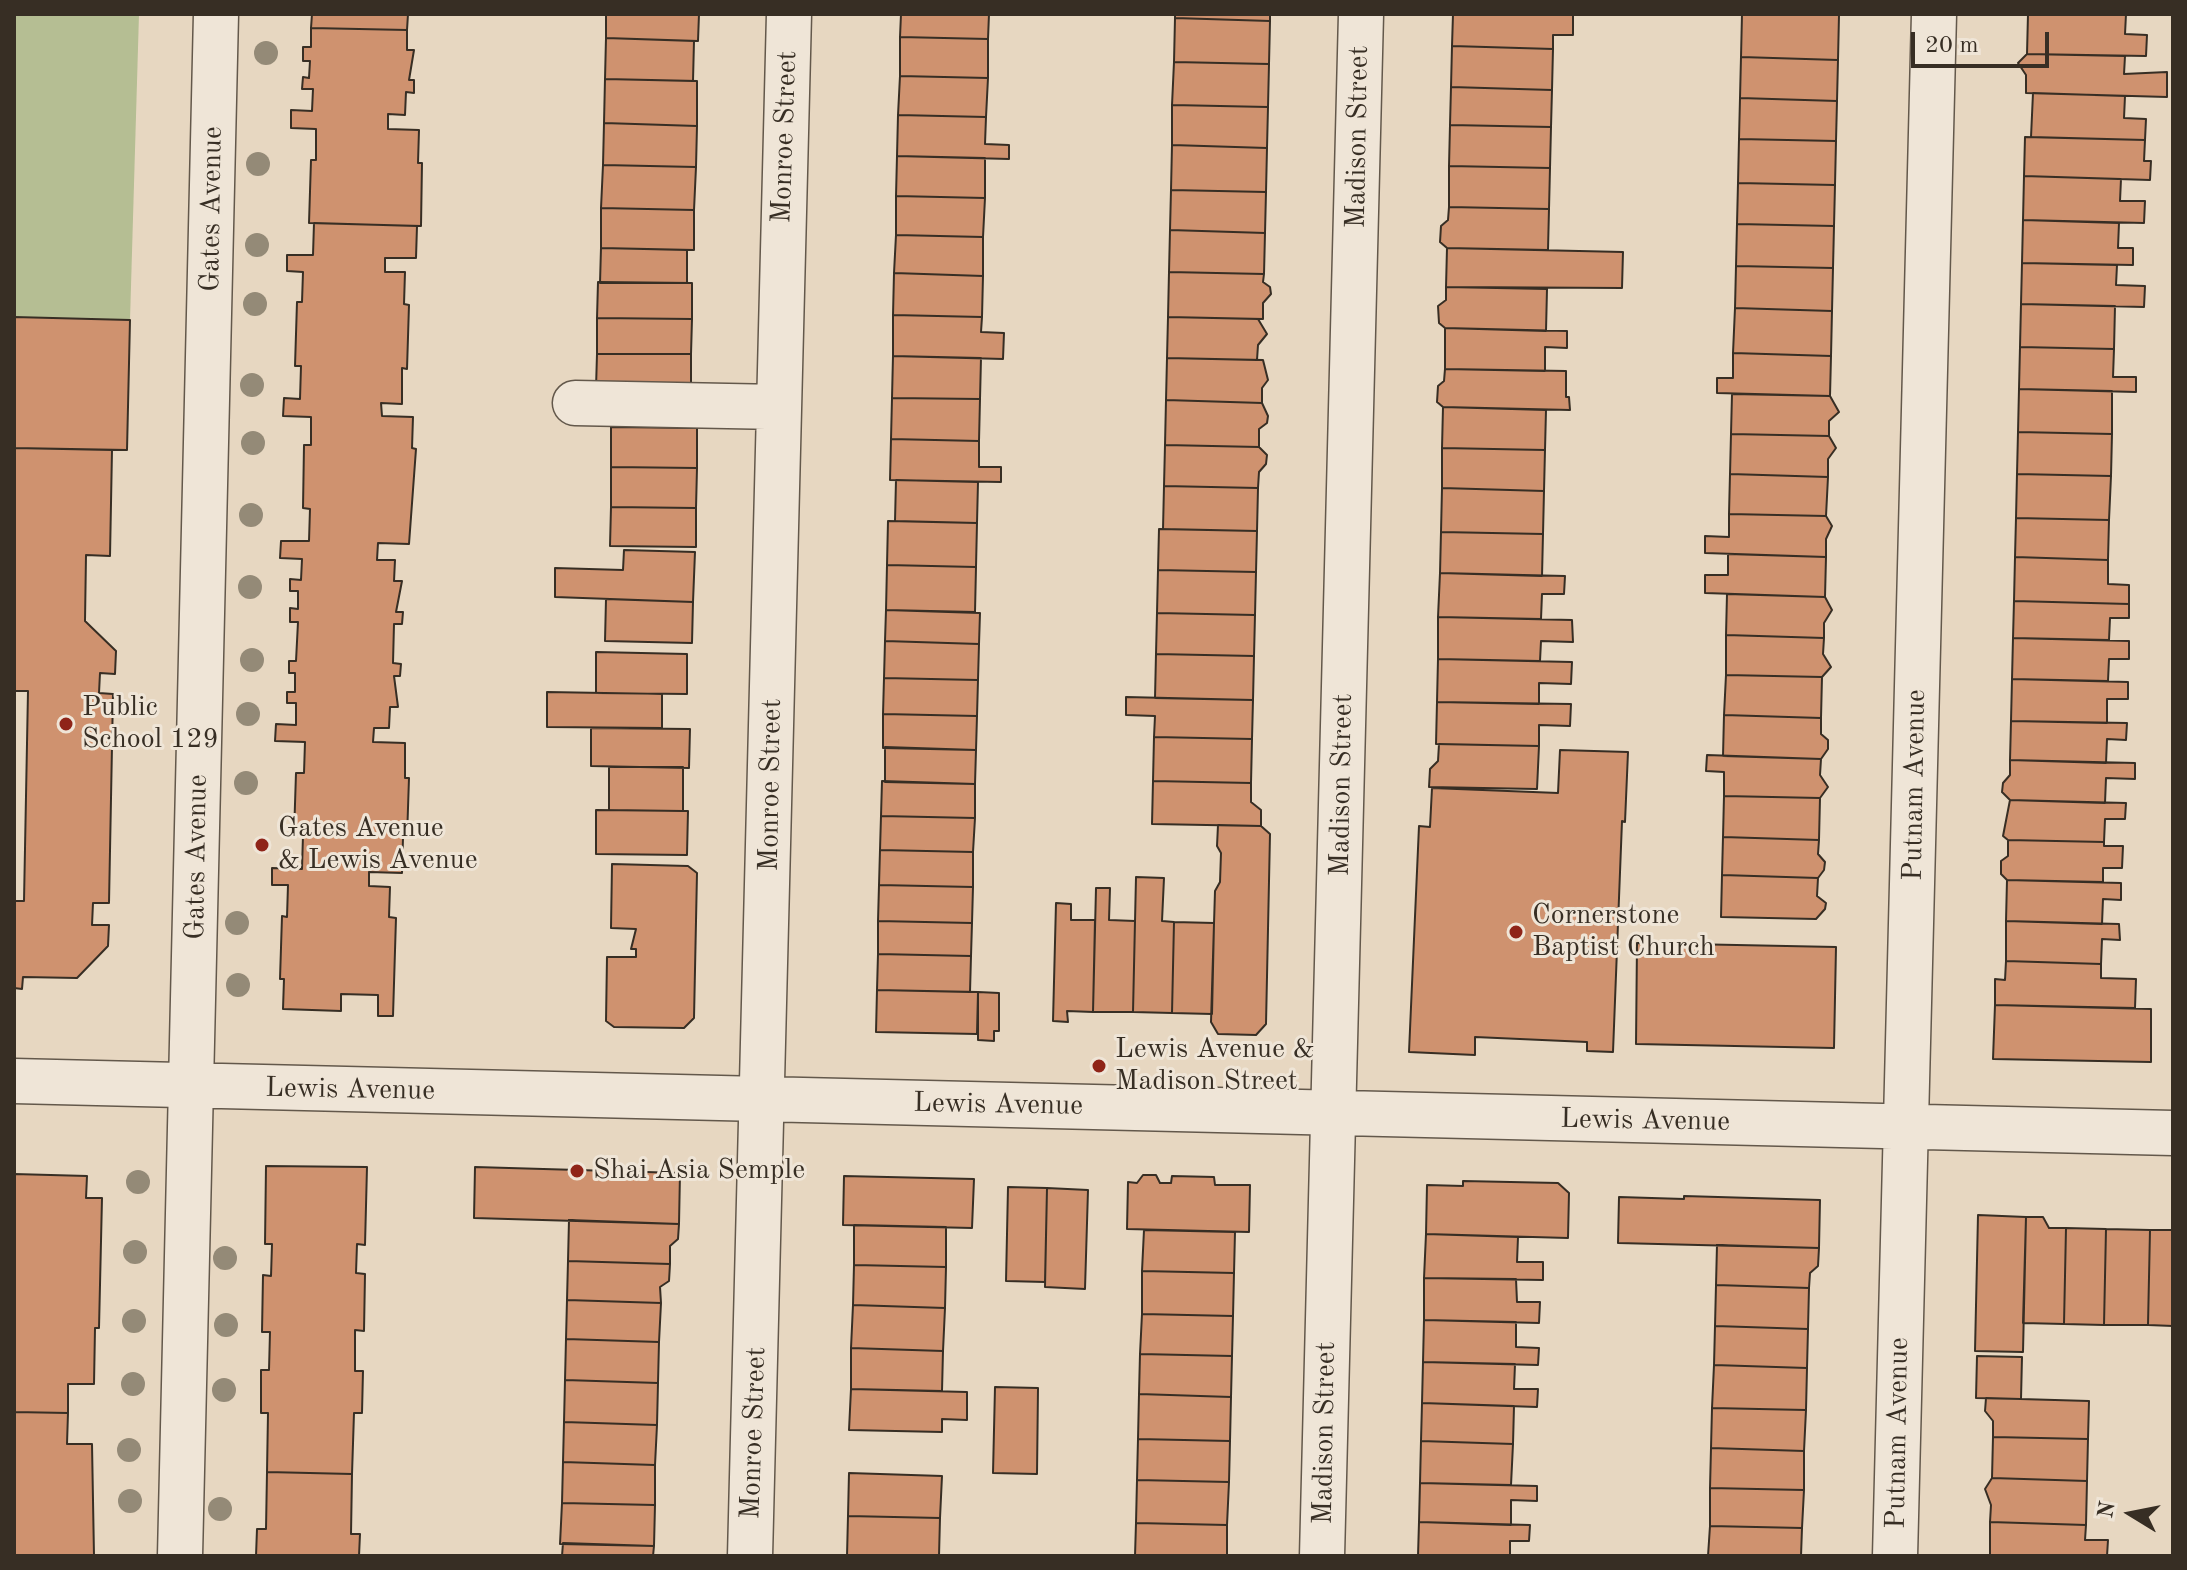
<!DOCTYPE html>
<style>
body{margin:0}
#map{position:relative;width:2187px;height:1570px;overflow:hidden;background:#e7d7c1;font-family:"Old Standard TT",serif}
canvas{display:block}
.frame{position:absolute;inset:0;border:16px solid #372e24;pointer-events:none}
.north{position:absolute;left:2091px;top:1474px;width:80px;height:80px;-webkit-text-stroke:6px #efe5d7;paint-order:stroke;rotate:280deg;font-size:22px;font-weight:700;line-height:32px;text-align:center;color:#372e24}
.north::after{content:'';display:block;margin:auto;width:28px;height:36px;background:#372e24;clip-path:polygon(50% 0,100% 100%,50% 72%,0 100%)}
.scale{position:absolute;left:1911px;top:32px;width:138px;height:36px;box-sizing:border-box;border:4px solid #372e24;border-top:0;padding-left:10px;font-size:24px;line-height:28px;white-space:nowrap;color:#372e24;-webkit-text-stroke:6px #efe5d7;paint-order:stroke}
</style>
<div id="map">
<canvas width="2187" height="1570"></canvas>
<div class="frame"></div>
<div class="north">N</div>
<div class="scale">20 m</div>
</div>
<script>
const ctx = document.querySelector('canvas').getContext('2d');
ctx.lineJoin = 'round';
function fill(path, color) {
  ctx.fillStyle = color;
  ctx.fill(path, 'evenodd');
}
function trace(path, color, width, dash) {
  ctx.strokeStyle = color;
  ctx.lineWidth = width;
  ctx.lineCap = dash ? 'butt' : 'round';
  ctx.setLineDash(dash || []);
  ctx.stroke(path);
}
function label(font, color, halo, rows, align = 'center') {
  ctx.font = font + ' "Old Standard TT",serif';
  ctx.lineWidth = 6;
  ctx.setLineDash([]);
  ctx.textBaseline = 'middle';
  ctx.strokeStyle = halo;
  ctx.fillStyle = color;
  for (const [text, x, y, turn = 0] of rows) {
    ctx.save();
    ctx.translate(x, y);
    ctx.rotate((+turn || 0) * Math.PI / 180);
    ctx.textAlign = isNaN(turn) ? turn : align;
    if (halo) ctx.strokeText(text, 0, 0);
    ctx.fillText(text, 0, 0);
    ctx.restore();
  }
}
const green = new Path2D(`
 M 14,14 L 139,14 L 130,320 L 14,317 Z`);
const building = new Path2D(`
 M 312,14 L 408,14 L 407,30 L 311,28 Z
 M 606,14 L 699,14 L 698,41 L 606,38 Z
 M 901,14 L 989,14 L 988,39 L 900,37 Z
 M 1175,14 L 1270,14 L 1270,21 L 1175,18 Z
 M 1453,14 L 1573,14 L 1573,35 L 1553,35 L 1553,49 L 1452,46 Z
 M 1742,14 L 1839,15 L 1838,60 L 1741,57 Z
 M 2028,14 L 2126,14 L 2125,34 L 2147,35 L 2146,56 L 2027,54 Z
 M 1175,18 L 1270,21 L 1269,64 L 1174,62 Z
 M 311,28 L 407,30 L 407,50 L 414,50 L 409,80 L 414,80 L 414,93 L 406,92 L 405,115 L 388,114 L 388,129 L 419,130 L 418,163 L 422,163 L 421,226 L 309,223 L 311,160 L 316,160 L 316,129 L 291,128 L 291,110 L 312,111 L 313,89 L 302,89 L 303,77 L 309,78 L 310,61 L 303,61 L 303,47 L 311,47 Z
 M 900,37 L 988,39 L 988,78 L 900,76 Z
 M 606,38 L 694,41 L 693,81 L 605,79 Z
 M 1452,46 L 1553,49 L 1552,90 L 1451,87 Z
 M 2027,54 L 2125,56 L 2124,74 L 2167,72 L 2167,97 L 2026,93 L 2026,75 L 2018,63 Z
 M 1741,57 L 1838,60 L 1837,101 L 1740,98 Z
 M 1174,62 L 1269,64 L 1268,107 L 1172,105 Z
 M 900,76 L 988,78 L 986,117 L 898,115 Z
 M 605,79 L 697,81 L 697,126 L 604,123 Z
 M 1451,87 L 1552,90 L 1551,127 L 1450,125 Z
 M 2033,93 L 2125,96 L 2124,118 L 2146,119 L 2145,140 L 2031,137 Z
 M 1740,98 L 1837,101 L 1836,141 L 1739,139 Z
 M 1172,105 L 1268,107 L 1267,148 L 1172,145 Z
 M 898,115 L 986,117 L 985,144 L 1009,145 L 1009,159 L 897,156 Z
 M 604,123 L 697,126 L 696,167 L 603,165 Z
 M 1450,125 L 1551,127 L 1550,168 L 1449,166 Z
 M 2025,137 L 2145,140 L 2144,161 L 2151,161 L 2150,180 L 2024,176 Z
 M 1739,139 L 1836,141 L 1835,185 L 1738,183 Z
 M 1172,145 L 1267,148 L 1266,192 L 1171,190 Z
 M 897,156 L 985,158 L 985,198 L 896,196 Z
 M 603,165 L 696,167 L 694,210 L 601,208 Z
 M 1449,166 L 1550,168 L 1549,209 L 1449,207 Z
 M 2024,176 L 2121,179 L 2120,201 L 2145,201 L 2144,223 L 2023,220 Z
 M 1738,183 L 1835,185 L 1834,226 L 1737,224 Z
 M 1171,190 L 1266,192 L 1265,233 L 1170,230 Z
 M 896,196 L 985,198 L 983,237 L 896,235 Z
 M 1449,207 L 1549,209 L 1548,250 L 1447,248 L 1440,242 L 1441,226 L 1448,220 Z
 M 601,208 L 694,210 L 694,250 L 601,248 Z
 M 2023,220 L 2119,223 L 2118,248 L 2133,248 L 2133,265 L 2022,263 Z
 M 314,223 L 417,226 L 416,258 L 385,258 L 385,272 L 405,272 L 404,304 L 409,305 L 407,369 L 402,368 L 402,404 L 381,403 L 382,416 L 413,417 L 412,448 L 416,449 L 409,544 L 378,543 L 377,560 L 395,560 L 394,581 L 402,581 L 396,612 L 403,612 L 402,624 L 394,624 L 393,663 L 401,664 L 400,676 L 394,676 L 398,707 L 390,707 L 389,728 L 374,728 L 373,742 L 405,743 L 405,778 L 409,778 L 407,838 L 403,838 L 402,873 L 369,872 L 369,886 L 390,887 L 389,917 L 396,918 L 393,1016 L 378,1016 L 378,995 L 341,994 L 341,1011 L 283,1009 L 284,979 L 280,979 L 282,916 L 287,917 L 288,885 L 272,885 L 272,868 L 302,869 L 303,835 L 294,835 L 296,773 L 304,773 L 305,742 L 275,741 L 276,724 L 296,725 L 296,703 L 287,703 L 287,692 L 295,692 L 295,673 L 289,673 L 289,661 L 296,661 L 298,622 L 290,622 L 290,608 L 298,609 L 298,591 L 290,591 L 290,579 L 301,580 L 302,559 L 280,558 L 281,541 L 309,541 L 310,509 L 303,508 L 304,445 L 311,445 L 311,417 L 283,416 L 284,398 L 300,399 L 301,366 L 295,366 L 297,302 L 302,302 L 303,272 L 287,271 L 287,255 L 313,255 Z
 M 1737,224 L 1834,226 L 1833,268 L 1736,266 Z
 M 1170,230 L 1265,233 L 1264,274 L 1169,272 Z
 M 896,235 L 983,237 L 983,276 L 894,273 Z
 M 601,248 L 687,250 L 687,283 L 600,283 Z
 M 1447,248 L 1623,252 L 1622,288 L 1446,287 Z
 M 2022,263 L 2117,265 L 2116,285 L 2145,286 L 2144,307 L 2021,304 Z
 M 1736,266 L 1833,268 L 1832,311 L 1735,308 Z
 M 1169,272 L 1264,274 L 1263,282 L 1270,287 L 1271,294 L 1263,303 L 1263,319 L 1168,317 Z
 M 894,273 L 983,276 L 982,317 L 893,315 Z
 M 598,282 L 692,283 L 692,319 L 597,318 Z
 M 1446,287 L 1547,289 L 1546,331 L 1445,328 L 1439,323 L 1438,306 L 1446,300 Z
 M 2021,304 L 2115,306 L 2114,349 L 2020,347 Z
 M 1735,308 L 1832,311 L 1831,356 L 1733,353 Z
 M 893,315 L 982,317 L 981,332 L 1004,333 L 1003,359 L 893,356 Z
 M 14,317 L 130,320 L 127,450 L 14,448 Z
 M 1168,317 L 1258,319 L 1267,334 L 1258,345 L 1257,360 L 1167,358 Z
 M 597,318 L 692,319 L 691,354 L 597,354 Z
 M 1445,328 L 1567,331 L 1567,348 L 1545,347 L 1545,371 L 1445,369 Z
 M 2020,347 L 2114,349 L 2113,377 L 2136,377 L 2136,392 L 2019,389 Z
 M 1733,353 L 1831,356 L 1830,396 L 1717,393 L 1717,378 L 1733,378 Z
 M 597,354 L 691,354 L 691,389 L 596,388 Z
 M 893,356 L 981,358 L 980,399 L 892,398 Z
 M 1167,358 L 1263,360 L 1268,380 L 1262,388 L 1262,403 L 1166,400 Z
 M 1445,369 L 1566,371 L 1566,397 L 1569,397 L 1570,410 L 1443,407 L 1437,402 L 1438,386 L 1444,381 Z
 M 2019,389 L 2112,391 L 2112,434 L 2018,432 Z
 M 1732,394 L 1830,396 L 1839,412 L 1829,421 L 1829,436 L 1731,434 Z
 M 892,398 L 980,399 L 979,441 L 891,439 Z
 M 1166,400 L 1262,403 L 1268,416 L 1267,423 L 1259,429 L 1259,447 L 1165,445 Z
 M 1443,407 L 1546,410 L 1545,450 L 1442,448 Z
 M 611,427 L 697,428 L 697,468 L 611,467 Z
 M 2018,432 L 2112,434 L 2111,476 L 2017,474 Z
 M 1731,434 L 1829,436 L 1836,448 L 1828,459 L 1828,477 L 1730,474 Z
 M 891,439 L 979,441 L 979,467 L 1001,467 L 1001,482 L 890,480 Z
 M 1165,445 L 1259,447 L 1267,455 L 1266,464 L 1259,472 L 1258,488 L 1164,486 Z
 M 14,448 L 112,450 L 110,556 L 86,555 L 85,621 L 116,651 L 115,674 L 100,673 L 99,693 L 113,694 L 109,903 L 93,903 L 92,925 L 109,925 L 108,946 L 77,978 L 23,977 L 22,989 L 14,988 L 14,901 L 24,901 L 28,691 L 14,691 Z
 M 1442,448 L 1545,450 L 1544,491 L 1442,488 Z
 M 611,467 L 697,468 L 696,508 L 611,507 Z
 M 1730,474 L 1828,477 L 1826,516 L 1729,514 Z
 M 2017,474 L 2111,476 L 2109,520 L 2016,518 Z
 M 896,480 L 978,482 L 977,523 L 895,521 Z
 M 1164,486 L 1258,488 L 1257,531 L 1163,529 Z
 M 1442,488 L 1544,491 L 1543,534 L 1441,532 Z
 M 611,507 L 696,508 L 696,547 L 610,546 Z
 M 1729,514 L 1826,516 L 1832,526 L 1826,539 L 1826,557 L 1705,553 L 1705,536 L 1729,537 Z
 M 2016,518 L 2109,520 L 2108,560 L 2015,557 Z
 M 888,521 L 977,523 L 976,567 L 887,565 Z
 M 1159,529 L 1257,531 L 1256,572 L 1158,570 Z
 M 1441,532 L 1543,534 L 1542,576 L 1440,573 Z
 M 624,550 L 695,552 L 693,602 L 555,597 L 555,568 L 623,570 Z
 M 1728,554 L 1826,557 L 1825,597 L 1705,593 L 1705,575 L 1728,575 Z
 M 2015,557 L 2108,560 L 2108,584 L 2129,585 L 2129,604 L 2014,601 Z
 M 887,565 L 976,567 L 975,612 L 886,610 Z
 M 1158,570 L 1256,572 L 1255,615 L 1157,613 Z
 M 1440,573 L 1565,576 L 1564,594 L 1542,594 L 1541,619 L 1438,617 Z
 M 1727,594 L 1825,597 L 1832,610 L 1824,623 L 1824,638 L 1726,635 Z
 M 606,599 L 693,602 L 692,643 L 605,641 Z
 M 2014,601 L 2129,604 L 2129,618 L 2110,618 L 2109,640 L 2013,638 Z
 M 886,610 L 980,613 L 979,644 L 885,641 Z
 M 1157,613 L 1255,615 L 1254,656 L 1156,654 Z
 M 1438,617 L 1572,620 L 1573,642 L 1541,641 L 1540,661 L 1438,659 Z
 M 1726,635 L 1824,638 L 1823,654 L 1831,667 L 1822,677 L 1726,675 Z
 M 2013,638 L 2129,641 L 2129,659 L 2109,659 L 2108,681 L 2012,679 Z
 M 885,641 L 979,644 L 978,680 L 884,678 Z
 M 596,652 L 687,654 L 687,694 L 596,693 Z
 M 1156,654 L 1254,656 L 1253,700 L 1155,698 Z
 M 1438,659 L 1572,662 L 1571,684 L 1539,683 L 1539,704 L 1437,702 Z
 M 1726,675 L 1822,677 L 1821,718 L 1724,715 Z
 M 884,678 L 978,680 L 977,716 L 883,714 Z
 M 2012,679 L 2128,682 L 2128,699 L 2107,699 L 2107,723 L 2011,721 Z
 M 547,692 L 662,694 L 662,728 L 547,727 Z
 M 1126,697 L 1253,700 L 1252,739 L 1154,737 L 1155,716 L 1126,715 Z
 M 1437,702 L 1571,704 L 1570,726 L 1539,725 L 1539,746 L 1436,744 Z
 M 883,714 L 977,716 L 976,750 L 883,748 Z
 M 1724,715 L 1821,718 L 1821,734 L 1828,740 L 1828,749 L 1821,759 L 1723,756 Z
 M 2011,721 L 2127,723 L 2126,740 L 2107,739 L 2106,763 L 2010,760 Z
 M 591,728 L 690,729 L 689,768 L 591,766 Z
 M 1154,737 L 1252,739 L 1251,783 L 1153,781 Z
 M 1439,744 L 1539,746 L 1537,789 L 1429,787 L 1430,769 L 1438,761 Z
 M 885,747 L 976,750 L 975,784 L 885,782 Z
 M 1560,750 L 1628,752 L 1625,822 L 1622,821 L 1613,1052 L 1587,1051 L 1587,1042 L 1475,1037 L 1475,1055 L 1409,1052 L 1419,826 L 1430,827 L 1432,788 L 1558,793 Z
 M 1707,755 L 1821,759 L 1820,775 L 1828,787 L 1820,798 L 1724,796 L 1724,772 L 1706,771 Z
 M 2010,760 L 2135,763 L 2135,779 L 2106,778 L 2105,803 L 2010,800 L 2002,792 L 2003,783 L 2010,775 Z
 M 609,767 L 683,767 L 683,811 L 609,810 Z
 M 882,781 L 975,784 L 975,818 L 881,816 Z
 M 1153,781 L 1251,783 L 1251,802 L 1261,810 L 1261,826 L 1152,824 Z
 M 1724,796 L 1820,798 L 1819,840 L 1723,837 Z
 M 2010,800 L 2126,803 L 2125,819 L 2105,819 L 2104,842 L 2008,840 L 2003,836 Z
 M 596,810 L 688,811 L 687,855 L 596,854 Z
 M 881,816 L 975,818 L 973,852 L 880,850 Z
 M 1218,825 L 1261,826 L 1270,834 L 1266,1024 L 1256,1035 L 1218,1034 L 1211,1022 L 1215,891 L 1220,882 L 1221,853 L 1217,846 Z
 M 1723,837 L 1819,840 L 1818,854 L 1825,862 L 1824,870 L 1818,878 L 1722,875 Z
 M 2008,840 L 2104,842 L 2104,846 L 2123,846 L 2122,868 L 2103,868 L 2103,882 L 2007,880 L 2001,874 L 2001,861 L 2008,856 Z
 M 880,850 L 973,852 L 973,887 L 879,885 Z
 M 612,864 L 688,866 L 697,873 L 694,1018 L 684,1028 L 614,1027 L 606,1021 L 607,957 L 636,957 L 636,949 L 631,949 L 636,929 L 611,928 Z
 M 1722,875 L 1818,878 L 1817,896 L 1826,903 L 1825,909 L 1816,919 L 1721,917 Z
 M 1136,877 L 1164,878 L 1162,921 L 1174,922 L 1172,1013 L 1133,1012 Z
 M 2007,880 L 2121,883 L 2121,900 L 2103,899 L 2102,924 L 2006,921 Z
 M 879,885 L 973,887 L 972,923 L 878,921 Z
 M 1096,888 L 1110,888 L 1109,920 L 1135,921 L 1133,1012 L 1093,1012 Z
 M 1056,903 L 1071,904 L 1071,920 L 1095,920 L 1093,1012 L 1067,1011 L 1068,1022 L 1053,1021 Z
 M 878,921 L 972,923 L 971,956 L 878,954 Z
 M 2006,921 L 2119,924 L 2120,940 L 2102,939 L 2101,964 L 2006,961 Z
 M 1174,922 L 1214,923 L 1212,1014 L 1172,1013 Z
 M 1637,943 L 1836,947 L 1834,1048 L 1636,1044 Z
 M 878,954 L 971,956 L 970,992 L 877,990 Z
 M 2006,961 L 2101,964 L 2101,978 L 2136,979 L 2135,1008 L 1995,1005 L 1995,979 L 2005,980 Z
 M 877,990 L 978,992 L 977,1034 L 876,1032 Z
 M 978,992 L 999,993 L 999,1031 L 994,1031 L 994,1041 L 978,1040 Z
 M 1995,1005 L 2151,1009 L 2151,1062 L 1993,1059 Z
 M 266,1166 L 367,1167 L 365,1245 L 357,1244 L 356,1273 L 365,1274 L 364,1331 L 355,1330 L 355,1371 L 363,1371 L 362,1413 L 354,1413 L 352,1474 L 267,1472 L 268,1413 L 261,1413 L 261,1370 L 269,1370 L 270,1332 L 262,1332 L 263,1275 L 271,1276 L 272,1244 L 265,1244 Z
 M 475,1167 L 680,1173 L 679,1224 L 474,1218 Z
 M 14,1174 L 87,1176 L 86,1198 L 102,1198 L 99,1328 L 95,1328 L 94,1384 L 68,1384 L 68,1413 L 14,1412 Z
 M 1143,1175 L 1156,1175 L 1160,1183 L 1171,1183 L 1172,1176 L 1214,1177 L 1215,1185 L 1250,1185 L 1249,1232 L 1127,1229 L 1128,1182 L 1137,1183 Z
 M 844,1176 L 974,1179 L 972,1228 L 843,1225 Z
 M 1463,1181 L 1558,1183 L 1569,1193 L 1568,1238 L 1426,1234 L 1427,1185 L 1463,1186 Z
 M 1008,1187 L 1047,1188 L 1045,1282 L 1006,1281 Z
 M 1047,1188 L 1088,1190 L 1085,1289 L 1045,1287 Z
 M 1684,1196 L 1820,1200 L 1819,1248 L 1618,1243 L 1619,1197 L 1684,1199 Z
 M 1978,1215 L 2026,1217 L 2023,1352 L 1975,1351 Z
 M 2026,1217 L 2043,1217 L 2049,1228 L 2066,1228 L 2064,1324 L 2023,1323 Z
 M 569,1220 L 679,1224 L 678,1239 L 670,1246 L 670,1264 L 568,1261 Z
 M 854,1225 L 946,1227 L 946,1267 L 854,1265 Z
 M 2066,1228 L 2106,1229 L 2104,1325 L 2064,1324 Z
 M 2106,1229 L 2150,1230 L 2148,1325 L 2104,1325 Z
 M 1144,1230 L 1235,1232 L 1234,1273 L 1142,1271 Z
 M 2150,1230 L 2173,1230 L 2173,1326 L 2148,1325 Z
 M 1426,1234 L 1518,1237 L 1517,1262 L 1543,1262 L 1543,1280 L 1424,1278 Z
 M 1717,1245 L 1819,1248 L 1818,1266 L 1810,1273 L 1809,1288 L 1716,1285 Z
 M 568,1261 L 670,1264 L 669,1281 L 660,1287 L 661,1303 L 567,1300 Z
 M 854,1265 L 946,1267 L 945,1308 L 853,1305 Z
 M 1142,1271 L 1234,1273 L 1233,1316 L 1142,1314 Z
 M 1424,1278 L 1516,1279 L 1517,1302 L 1540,1302 L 1539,1323 L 1424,1320 Z
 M 1716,1285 L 1809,1288 L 1808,1329 L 1715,1326 Z
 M 567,1300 L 661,1303 L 659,1342 L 566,1339 Z
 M 853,1305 L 945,1308 L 943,1351 L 851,1348 Z
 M 1142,1314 L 1233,1316 L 1232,1356 L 1140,1354 Z
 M 1424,1320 L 1516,1322 L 1516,1347 L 1539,1348 L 1538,1365 L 1423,1362 Z
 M 1715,1326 L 1808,1329 L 1807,1368 L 1714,1365 Z
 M 566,1339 L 659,1342 L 658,1383 L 565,1380 Z
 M 851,1348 L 943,1351 L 942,1391 L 851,1389 Z
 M 1140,1354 L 1232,1356 L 1231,1397 L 1139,1394 Z
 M 1977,1356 L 2022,1357 L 2021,1399 L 1976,1398 Z
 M 1423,1362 L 1515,1364 L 1514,1389 L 1538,1389 L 1537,1407 L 1422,1403 Z
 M 1714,1365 L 1807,1368 L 1806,1410 L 1712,1408 Z
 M 565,1380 L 658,1383 L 657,1425 L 564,1422 Z
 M 995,1387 L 1038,1388 L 1037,1474 L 993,1473 Z
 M 851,1389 L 967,1392 L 967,1420 L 942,1419 L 942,1432 L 849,1430 Z
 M 1139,1394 L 1231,1397 L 1230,1441 L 1138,1439 Z
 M 1986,1398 L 2089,1401 L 2088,1439 L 1993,1437 L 1993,1421 L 1985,1411 Z
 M 1422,1403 L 1514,1406 L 1513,1444 L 1421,1441 Z
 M 1712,1408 L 1806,1410 L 1804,1451 L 1711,1448 Z
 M 14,1412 L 68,1413 L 67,1444 L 92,1444 L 94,1556 L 14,1556 Z
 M 564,1422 L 657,1425 L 655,1465 L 563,1462 Z
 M 1993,1437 L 2088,1439 L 2087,1481 L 1992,1478 Z
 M 1138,1439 L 1230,1441 L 1229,1482 L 1137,1480 Z
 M 1421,1441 L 1513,1444 L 1511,1485 L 1420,1483 Z
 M 1711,1448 L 1804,1451 L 1804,1490 L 1710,1488 Z
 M 563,1462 L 655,1465 L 655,1505 L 562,1503 Z
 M 267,1472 L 352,1474 L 351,1534 L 360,1534 L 359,1556 L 256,1556 L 257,1529 L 266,1529 Z
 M 849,1473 L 942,1476 L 940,1518 L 848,1516 Z
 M 1992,1478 L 2087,1481 L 2086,1525 L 1990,1522 L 1991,1505 L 1985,1489 Z
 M 1137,1480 L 1229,1482 L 1227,1525 L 1136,1523 Z
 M 1420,1483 L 1537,1486 L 1537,1501 L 1511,1500 L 1511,1525 L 1419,1522 Z
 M 1710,1488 L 1804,1490 L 1802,1528 L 1710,1526 Z
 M 562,1503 L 655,1505 L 654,1546 L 560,1544 Z
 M 848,1516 L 940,1518 L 939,1556 L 847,1556 Z
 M 1419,1522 L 1530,1525 L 1529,1541 L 1510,1541 L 1510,1556 L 1418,1556 Z
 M 1990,1522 L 2086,1525 L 2085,1540 L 2108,1540 L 2107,1556 L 1990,1556 Z
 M 1136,1523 L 1227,1525 L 1227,1556 L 1135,1556 Z
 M 1710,1526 L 1802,1528 L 1801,1556 L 1708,1556 Z
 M 563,1543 L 654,1546 L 653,1556 L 562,1556 Z`);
const minor = new Path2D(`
 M 575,403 L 779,407
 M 14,1081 L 2173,1133
 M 180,1556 L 216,14
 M 750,1556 L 789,14
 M 1322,1556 L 1361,14
 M 1895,1556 L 1934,14`);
const trees = [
 [266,53],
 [258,164],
 [257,245],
 [255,304],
 [252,385],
 [253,443],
 [251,515],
 [250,587],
 [252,660],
 [248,714],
 [246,783],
 [237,923],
 [238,985],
 [138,1182],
 [135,1252],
 [225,1258],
 [134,1321],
 [226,1325],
 [133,1384],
 [224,1390],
 [129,1450],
 [130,1501],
 [220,1509]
];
const markers = [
 [66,724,8,"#8f2418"],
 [262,845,8,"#8f2418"],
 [1516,932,8,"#8f2418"],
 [1099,1066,8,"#8f2418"],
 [577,1171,8,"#8f2418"]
];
const streetNames = [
 ["Monroe Street",785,137,-88],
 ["Madison Street",1358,137,-89],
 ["Gates Avenue",212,209,-89],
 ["Monroe Street",771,785,-89],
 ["Madison Street",1342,785,-89],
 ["Putnam Avenue",1915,785,-89],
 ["Gates Avenue",197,857,-89],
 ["Lewis Avenue",350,1090,1],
 ["Lewis Avenue",998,1105,1],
 ["Lewis Avenue",1645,1121,1],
 ["Monroe Street",754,1433,-88],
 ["Madison Street",1325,1433,-89],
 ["Putnam Avenue",1898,1433,-89]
];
const poiNames = [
 ["Public",82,708],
 ["School 129",82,740],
 ["Gates Avenue",278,829],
 ["& Lewis Avenue",278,861],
 ["Cornerstone",1532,916],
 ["Baptist Church",1532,948],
 ["Lewis Avenue &",1115,1050],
 ["Madison Street",1115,1082],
 ["Shai Asia Semple",593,1171]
];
fill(green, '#b5be93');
fill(building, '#cf926f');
trace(building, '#372e24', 2);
trace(minor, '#63584b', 47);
trace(minor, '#efe5d7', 44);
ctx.fillStyle = '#948a77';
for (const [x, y] of trees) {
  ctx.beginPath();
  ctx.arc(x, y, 12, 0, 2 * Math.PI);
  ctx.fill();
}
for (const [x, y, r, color] of markers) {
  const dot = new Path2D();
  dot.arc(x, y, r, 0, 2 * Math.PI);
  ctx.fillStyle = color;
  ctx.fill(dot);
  trace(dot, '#efe5d7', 3);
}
label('28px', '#372e24', '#efe5d7', streetNames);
label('28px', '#372e24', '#efe5d7', poiNames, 'left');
</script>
